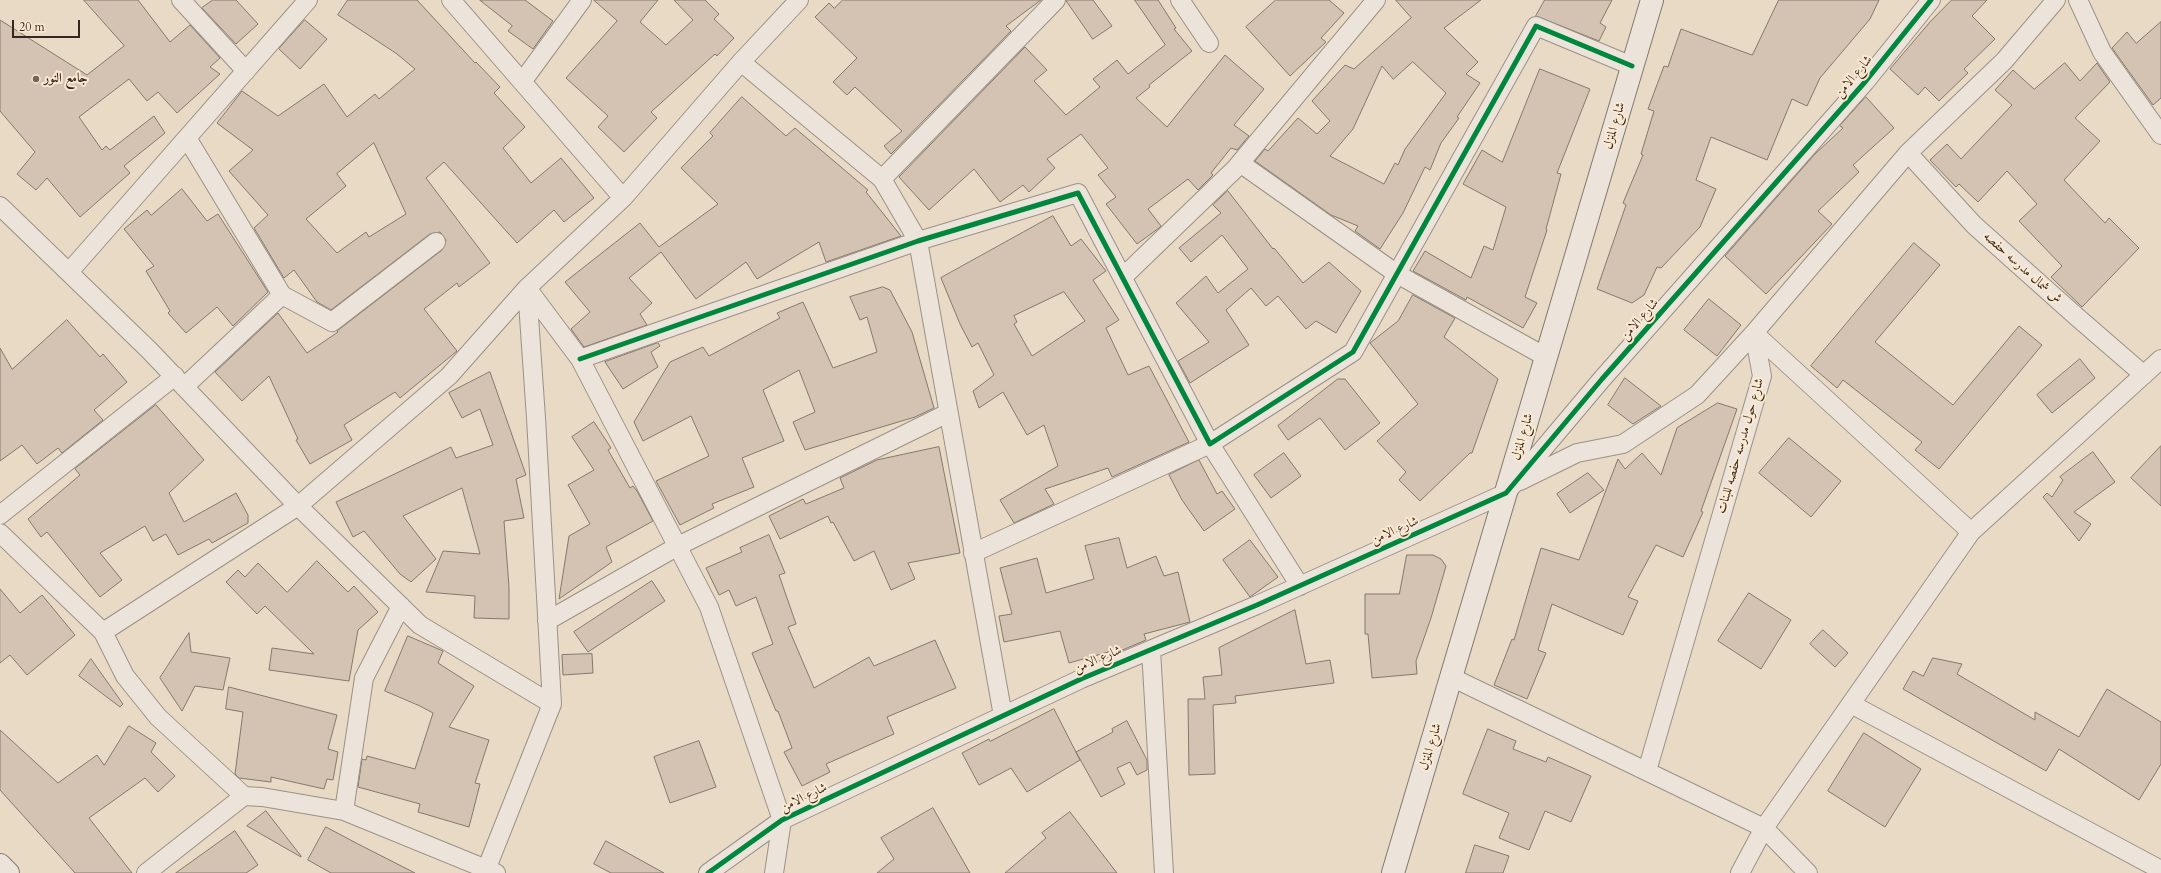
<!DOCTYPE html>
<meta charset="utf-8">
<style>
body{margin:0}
#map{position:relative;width:2161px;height:873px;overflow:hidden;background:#e9dac5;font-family:Cardo,serif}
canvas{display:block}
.scale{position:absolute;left:12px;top:20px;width:68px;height:18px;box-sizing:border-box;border:2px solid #35261f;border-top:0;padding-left:5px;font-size:12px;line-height:14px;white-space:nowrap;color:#35261f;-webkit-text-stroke:3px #fae9d0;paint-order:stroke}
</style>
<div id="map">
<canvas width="2161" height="873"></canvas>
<div class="scale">20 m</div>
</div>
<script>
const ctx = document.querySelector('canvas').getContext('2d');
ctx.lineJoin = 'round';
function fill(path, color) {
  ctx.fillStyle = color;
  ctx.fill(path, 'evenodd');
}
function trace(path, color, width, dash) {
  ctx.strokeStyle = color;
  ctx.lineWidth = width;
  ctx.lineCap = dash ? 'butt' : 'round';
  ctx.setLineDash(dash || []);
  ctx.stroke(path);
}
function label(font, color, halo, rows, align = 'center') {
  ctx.font = font + ' Cardo,Amiri,serif';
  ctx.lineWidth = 4;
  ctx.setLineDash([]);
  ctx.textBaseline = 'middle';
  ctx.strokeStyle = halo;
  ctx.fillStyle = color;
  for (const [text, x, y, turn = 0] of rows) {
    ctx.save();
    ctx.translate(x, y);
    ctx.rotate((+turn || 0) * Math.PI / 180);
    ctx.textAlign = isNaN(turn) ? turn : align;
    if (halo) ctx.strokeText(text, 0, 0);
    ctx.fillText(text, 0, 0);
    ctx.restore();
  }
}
const building = new Path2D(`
 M 84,0 L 138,0 L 170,42 L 190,25 L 220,58 L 210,67 L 220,74 L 177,113 L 158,92 L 147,101 L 129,79 L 79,117 L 102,150 L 106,146 L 110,150 L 154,116 L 165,133 L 124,166 L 130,173 L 80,217 L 47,178 L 36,190 L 17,174 L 35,152 L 0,111 L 0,20 L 87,75 L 124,46 Z
 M 213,0 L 236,0 L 258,24 L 236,44 L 202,8 Z
 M 348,0 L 417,0 L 475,63 L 476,62 L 500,87 L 494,93 L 525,127 L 503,148 L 531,183 L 561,158 L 594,198 L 564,222 L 554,210 L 517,243 L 444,162 L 426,178 L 490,263 L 459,287 L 457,283 L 424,309 L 457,351 L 400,398 L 395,392 L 344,425 L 352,440 L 310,464 L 296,440 L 298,439 L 269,376 L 242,401 L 215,372 L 278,313 L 307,353 L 338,332 L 337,331 L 442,250 L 446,240 L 440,232 L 430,234 L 331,310 L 317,302 L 294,270 L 284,278 L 254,228 L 268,215 L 229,171 L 253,150 L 217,123 L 242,91 L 278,116 L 324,84 L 347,117 L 375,94 L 379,99 L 415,69 L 397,54 L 338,15 ZM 374,143 L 406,214 L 369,237 L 366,232 L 337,253 L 306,219 L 346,186 L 337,174 Z
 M 480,0 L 525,0 L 553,21 L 533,49 L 508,31 L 512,26 Z
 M 594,0 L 658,0 L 640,22 L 666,45 L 693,20 L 674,0 L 705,0 L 719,14 L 714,19 L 734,38 L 717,56 L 715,54 L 651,112 L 657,118 L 624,152 L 598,127 L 608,116 L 566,78 L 617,21 Z
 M 843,0 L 1041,0 L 1006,26 L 1011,31 L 891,154 L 884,146 L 902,131 L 855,87 L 847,95 L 833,82 L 857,58 L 815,17 L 829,3 L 834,8 Z
 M 1066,0 L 1093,0 L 1112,26 L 1093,39 Z
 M 1135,0 L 1158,0 L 1176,28 L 1174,29 L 1192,51 L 1149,85 L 1150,87 L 1136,98 L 1167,127 L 1225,55 L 1264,89 L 1234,125 L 1249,136 L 1237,150 L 1231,148 L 1211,173 L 1213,175 L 1198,190 L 1188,179 L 1148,209 L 1161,226 L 1159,228 L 1137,244 L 1106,204 L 1116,197 L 1098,175 L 1108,168 L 1081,134 L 1047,159 L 1055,168 L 1029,192 L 1023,185 L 1000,202 L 974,169 L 929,210 L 899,177 L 1025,47 L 1047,70 L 1034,81 L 1066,115 L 1100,87 L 1093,79 L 1117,60 L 1128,74 L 1165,45 Z
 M 1276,0 L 1329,0 L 1344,13 L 1321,38 L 1326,42 L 1290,76 L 1246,27 Z
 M 1396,0 L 1481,0 L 1444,28 L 1478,62 L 1466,74 L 1480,83 L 1457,117 L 1459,118 L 1441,143 L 1430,170 L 1425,167 L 1403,213 L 1380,249 L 1355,231 L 1358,226 L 1331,215 L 1255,161 L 1265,149 L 1268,151 L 1298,118 L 1317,134 L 1330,121 L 1312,101 L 1345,65 L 1354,69 L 1411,18 ZM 1413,62 L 1446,93 L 1405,149 L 1398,165 L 1395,163 L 1384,184 L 1330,156 L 1353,129 L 1382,66 L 1393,79 Z
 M 1545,0 L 1612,0 L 1600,23 L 1606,27 L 1599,41 L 1536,16 Z
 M 1779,0 L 1879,0 L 1870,19 L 1820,78 L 1807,106 L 1792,99 L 1767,160 L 1711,137 L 1696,180 L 1716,189 L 1700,227 L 1661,268 L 1657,267 L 1644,295 L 1632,303 L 1597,289 L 1626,205 L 1623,203 L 1643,155 L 1641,154 L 1654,111 L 1648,109 L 1664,66 L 1668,67 L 1681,29 L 1752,55 Z
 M 1952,0 L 1987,0 L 1972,16 L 1995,39 L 1964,69 L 1968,73 L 1939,101 L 1925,87 L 1918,95 L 1890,69 L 1930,22 Z
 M 305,20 L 327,39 L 300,69 L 279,49 Z
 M 2161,22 L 2161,98 L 2153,105 L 2112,48 L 2127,32 L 2136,43 Z
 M 2065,63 L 2080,81 L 2097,63 L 2110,82 L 2075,118 L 2100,141 L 2064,180 L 2105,223 L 2109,218 L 2139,248 L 2082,307 L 2051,277 L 2062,266 L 2019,221 L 2037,204 L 2007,171 L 1978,202 L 1959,184 L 1956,187 L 1930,160 L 1947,144 L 1961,159 L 2012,105 L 1995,90 L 2013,70 L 2034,89 Z
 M 1540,69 L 1590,89 L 1557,173 L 1561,174 L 1546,229 L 1547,230 L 1525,297 L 1537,303 L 1523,328 L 1467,297 L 1466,300 L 1413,271 L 1425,251 L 1471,278 L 1484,246 L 1493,250 L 1506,207 L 1463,184 L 1482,150 L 1502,162 Z
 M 742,97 L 786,136 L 795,128 L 868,190 L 866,192 L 901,236 L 826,262 L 819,242 L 757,279 L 746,262 L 696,299 L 661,252 L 629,278 L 652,303 L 640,314 L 647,325 L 584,347 L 571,329 L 590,312 L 565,282 L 640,223 L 659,247 L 718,204 L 681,168 L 713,136 L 710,133 Z
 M 1866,97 L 1894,128 L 1853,165 L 1859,172 L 1818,211 L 1832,224 L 1766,294 L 1725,256 L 1815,154 L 1843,128 L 1840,126 Z
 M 182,189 L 207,221 L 218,214 L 268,292 L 233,326 L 217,307 L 186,333 L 168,313 L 170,311 L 146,271 L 154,266 L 124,229 L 147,210 L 151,215 Z
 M 1228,191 L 1273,249 L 1274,248 L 1303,283 L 1329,262 L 1361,291 L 1336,333 L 1316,321 L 1306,329 L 1278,296 L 1266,306 L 1251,288 L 1226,310 L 1249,345 L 1190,383 L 1178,361 L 1209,342 L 1176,303 L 1206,276 L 1218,293 L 1248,269 L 1222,235 L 1191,262 L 1179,248 L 1221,213 L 1213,205 Z
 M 1053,216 L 1071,246 L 1081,239 L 1106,271 L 1093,280 L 1119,320 L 1106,328 L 1128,375 L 1149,366 L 1189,442 L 1112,477 L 1108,468 L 1045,489 L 1054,504 L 1014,523 L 1000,500 L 1058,466 L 1044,425 L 1027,435 L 1003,392 L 979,408 L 973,391 L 994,375 L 978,343 L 972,347 L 960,324 L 941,278 ZM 1064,292 L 1085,321 L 1032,356 L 1014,324 L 1017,322 L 1014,316 Z
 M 1914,243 L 1940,265 L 1875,342 L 1953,405 L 2019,326 L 2042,345 L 1939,469 L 1915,450 L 1922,442 L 1843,380 L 1837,388 L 1811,366 Z
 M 883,287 L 890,290 L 912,332 L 934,408 L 915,417 L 805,450 L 793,422 L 815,412 L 799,370 L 763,390 L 784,441 L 742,458 L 754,487 L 712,504 L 714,508 L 680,525 L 656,481 L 709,456 L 691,416 L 643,441 L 634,422 L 670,362 L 703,347 L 709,356 L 780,318 L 777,313 L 803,302 L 833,368 L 877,352 L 867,317 L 860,320 L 850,297 Z
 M 1413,295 L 1455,318 L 1444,337 L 1498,379 L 1472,453 L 1470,453 L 1420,501 L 1399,480 L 1406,472 L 1377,441 L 1418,404 L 1370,343 L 1398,321 Z
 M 1709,299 L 1741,325 L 1717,356 L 1684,330 Z
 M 67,320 L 100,357 L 103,354 L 127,382 L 94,410 L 103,420 L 62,453 L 58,448 L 37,464 L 22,445 L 0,461 L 0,348 L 12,369 Z
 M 658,343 L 660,346 L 651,352 L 658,367 L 623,389 L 605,362 Z
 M 2080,359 L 2095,378 L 2052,413 L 2037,395 Z
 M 490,372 L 526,475 L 516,479 L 524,518 L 504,521 L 509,587 L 509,619 L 474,618 L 475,596 L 426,592 L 443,551 L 480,554 L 462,488 L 403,516 L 436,559 L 411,582 L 400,574 L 364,531 L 353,537 L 336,502 L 451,447 L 456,458 L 493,445 L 480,409 L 462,418 L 449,393 Z
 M 1625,378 L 1661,406 L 1633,424 L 1608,405 Z
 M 1338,379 L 1345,379 L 1380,423 L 1345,450 L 1320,418 L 1288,440 L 1278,426 Z
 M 1718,403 L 1737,409 L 1701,511 L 1703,512 L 1683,557 L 1656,545 L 1628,597 L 1638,601 L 1623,635 L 1552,604 L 1538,650 L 1546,653 L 1527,699 L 1494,685 L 1512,639 L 1514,640 L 1541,548 L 1579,560 L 1618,459 L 1625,469 L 1642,453 L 1661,475 L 1677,428 Z
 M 156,405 L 204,460 L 169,493 L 184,522 L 236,493 L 248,515 L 248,523 L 212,543 L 209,539 L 178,555 L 166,534 L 153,541 L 145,526 L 100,553 L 122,580 L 100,597 L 47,532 L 41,537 L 28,519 L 80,475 L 75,469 Z
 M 594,422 L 611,448 L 608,450 L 630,488 L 633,486 L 637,491 L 653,521 L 606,547 L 612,562 L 559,599 L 569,536 L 590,524 L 568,485 L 594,470 L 572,437 Z
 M 1789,438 L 1841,481 L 1811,517 L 1759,473 Z
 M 2161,446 L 2161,506 L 2131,478 Z
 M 939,447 L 960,553 L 908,563 L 915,579 L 891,590 L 874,551 L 854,561 L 833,522 L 831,523 L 828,516 L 780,539 L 769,516 L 803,499 L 806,504 L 844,488 L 840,478 L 877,460 Z
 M 2093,452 L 2115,482 L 2074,512 L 2091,524 L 2079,541 L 2043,497 L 2047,493 L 2052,497 L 2063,480 L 2060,477 Z
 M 1284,453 L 1301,476 L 1271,498 L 1254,475 Z
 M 1199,460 L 1217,494 L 1222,491 L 1235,509 L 1204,531 L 1182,500 L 1169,475 Z
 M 1588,473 L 1604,490 L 1570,513 L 1557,494 Z
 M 769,535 L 785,573 L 779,575 L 796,624 L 788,627 L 814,688 L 869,657 L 874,666 L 935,640 L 956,688 L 887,717 L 894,734 L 826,764 L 830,772 L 802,786 L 784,752 L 792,748 L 778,711 L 776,711 L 752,653 L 773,644 L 756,597 L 736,606 L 729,590 L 719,595 L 706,568 L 742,552 L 740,548 Z
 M 1119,538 L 1127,568 L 1156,556 L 1164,576 L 1178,572 L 1190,622 L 1144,634 L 1146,640 L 1113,654 L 1112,651 L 1069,663 L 1060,631 L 1004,642 L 999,616 L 1012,614 L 1000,568 L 1037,558 L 1046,593 L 1094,579 L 1085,546 Z
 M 1250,540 L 1278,577 L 1250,597 L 1223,560 Z
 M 1407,555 L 1433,555 L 1441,559 L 1446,566 L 1431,618 L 1416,661 L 1417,674 L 1372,678 L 1368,634 L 1365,634 L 1365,594 L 1399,594 Z
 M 317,561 L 348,592 L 354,586 L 378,612 L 358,630 L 349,681 L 269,670 L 272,648 L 314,654 L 265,606 L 257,614 L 226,582 L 238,570 L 245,577 L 258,563 L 287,592 Z
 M 652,581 L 665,601 L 588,652 L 574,632 Z
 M 0,589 L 20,613 L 42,595 L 75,635 L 27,675 L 10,655 L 0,663 Z
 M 1749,593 L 1791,620 L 1761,669 L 1718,641 Z
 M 1295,610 L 1306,664 L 1330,660 L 1334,683 L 1235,696 L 1236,703 L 1213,705 L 1215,774 L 1189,775 L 1188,699 L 1205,699 L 1203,677 L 1222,675 L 1219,648 Z
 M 1823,630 L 1848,653 L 1835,667 L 1810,644 Z
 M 189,633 L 191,652 L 230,658 L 223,690 L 195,686 L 182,711 L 160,678 Z
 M 408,636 L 443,651 L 438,663 L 474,686 L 449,727 L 489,740 L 475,783 L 480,784 L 469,827 L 418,812 L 420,804 L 358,787 L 362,759 L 366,760 L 367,756 L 415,769 L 433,713 L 420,706 L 385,691 Z
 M 592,654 L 593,673 L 563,675 L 562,655 Z
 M 1933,658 L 1962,664 L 1957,674 L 2035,720 L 2035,712 L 2079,737 L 2107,689 L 2161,722 L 2161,764 L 2139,800 L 2059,749 L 2046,771 L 1903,689 L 1913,671 L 1923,676 Z
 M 91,659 L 123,704 L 120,707 L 79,676 Z
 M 229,687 L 337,715 L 328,749 L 338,752 L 333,780 L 327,779 L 324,789 L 271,777 L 271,782 L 239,778 L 235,774 L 243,712 L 226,709 Z
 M 1054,709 L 1080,760 L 1027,792 L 1011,768 L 979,785 L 962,753 L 989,739 L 990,741 Z
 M 1127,721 L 1147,760 L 1147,770 L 1137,775 L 1130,762 L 1117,768 L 1125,784 L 1101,797 L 1076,752 L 1113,732 L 1112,729 Z
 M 129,726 L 156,743 L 151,752 L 175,776 L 158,792 L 145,778 L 89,818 L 132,873 L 75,873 L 0,790 L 0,730 L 58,783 L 97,755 L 104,765 Z
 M 1488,729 L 1516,741 L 1513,749 L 1546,762 L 1548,757 L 1591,776 L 1571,822 L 1545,811 L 1529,850 L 1499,838 L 1509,813 L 1463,794 Z
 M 1864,733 L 1921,769 L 1885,827 L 1828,791 Z
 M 699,741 L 716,787 L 670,803 L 654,757 Z
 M 933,808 L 970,873 L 877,873 L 894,859 L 881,838 Z
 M 266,811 L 301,856 L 301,857 L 247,826 Z
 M 1070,812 L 1117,873 L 1005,873 L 1046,838 L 1042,833 Z
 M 326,827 L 358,844 L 415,873 L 331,873 L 308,860 Z
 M 235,831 L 258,865 L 246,873 L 176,873 Z
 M 606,841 L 664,873 L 611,873 L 594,864 Z
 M 1475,845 L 1509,856 L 1503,873 L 1466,873 Z`);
const street = new Path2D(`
 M 181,0 L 246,71
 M 451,0 L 623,198
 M 1180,0 L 1209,43
 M 2078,0 L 2102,52 L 2161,135
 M 741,62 L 882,179 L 918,241 L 1003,716
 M 522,82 L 582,0
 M 1908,153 L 1974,225 L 2077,317 L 2144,375
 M 1240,163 L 1397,274 L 1546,357
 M 882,179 L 1056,0
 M 0,206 L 149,350 L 298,506 L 420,625 L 552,704
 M 69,272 L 308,0
 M 1123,277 L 1235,169 L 1376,0
 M 527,288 L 580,359 L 709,607 L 782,820 L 774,873
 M 282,295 L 332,322 L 436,242
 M 1754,333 L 1971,532
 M 580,359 L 918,241 L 1078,193 L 1210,444 L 1353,352 L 1536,26 L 1632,66
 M 184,387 L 282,295 L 187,138
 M 1520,481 L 1577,453 L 1623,444 L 1697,395 L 1754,333 L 1908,153 L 2004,61 L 2056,0
 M 0,515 L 175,376
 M 0,533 L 103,632 L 125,676 L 158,717 L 244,796 L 262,797 L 344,811 L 496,873
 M 973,553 L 1210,444 L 1300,586
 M 547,621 L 678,546 L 948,413
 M 103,632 L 298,506 L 449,376 L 527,288 L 623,198 L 741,62 L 799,0
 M 1151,650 L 1164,873
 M 1451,677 L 1764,828 L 1808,873
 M 1851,704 L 2161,870
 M 1647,771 L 1762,376 L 1754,333
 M 344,811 L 364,678 L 401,606
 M 486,870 L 552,704 L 536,418 L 527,288
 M 146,873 L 244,796
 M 708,873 L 782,820 L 1081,679 L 1257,605 L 1506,493 L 1602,379 L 1865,82 L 1931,0
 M 1740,873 L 1764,828 L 1971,532 L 2161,359`);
const secondary = new Path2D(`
 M 0,865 L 8,873
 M 1393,873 L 1652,0`);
const cycleway = new Path2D(`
 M 580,359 L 918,241 L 1078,193 L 1210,444 L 1353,352 L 1536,26 L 1632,66
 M 708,873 L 782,820 L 1081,679 L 1257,605 L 1506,493 L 1602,379 L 1865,82 L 1931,0`);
const markers = [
 [36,79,4,"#746559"]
];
const streetNames = [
 ["شارع الامن",1854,77,-50],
 ["شارع المنزل",1615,126,-74],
 ["ش شمال مدرسه حفصه",2022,268,42],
 ["شارع الامن",1640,320,-49],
 ["شارع المنزل",1523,437,-74],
 ["شارع حول مدرسه حفصه للبنات",1741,446,-74],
 ["شارع الامن",1395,531,-24],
 ["شارع الامن",1098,660,-23],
 ["شارع المنزل",1431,747,-73],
 ["شارع الامن",804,798,-26]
];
const poiNames = [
 ["جامع النور",44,79]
];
fill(building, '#d4c2b2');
trace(building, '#82796e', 1);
trace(street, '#9b9185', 20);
trace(secondary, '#82796e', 24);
trace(street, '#ece4da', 18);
trace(secondary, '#ece4da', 22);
trace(cycleway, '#00873e', 5);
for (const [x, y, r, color] of markers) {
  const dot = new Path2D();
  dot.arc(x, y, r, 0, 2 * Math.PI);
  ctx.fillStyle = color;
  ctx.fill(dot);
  trace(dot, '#fae9d0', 1.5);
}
label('13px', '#35261f', '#fae9d0', streetNames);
label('bold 13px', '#35261f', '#fae9d0', poiNames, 'left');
</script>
